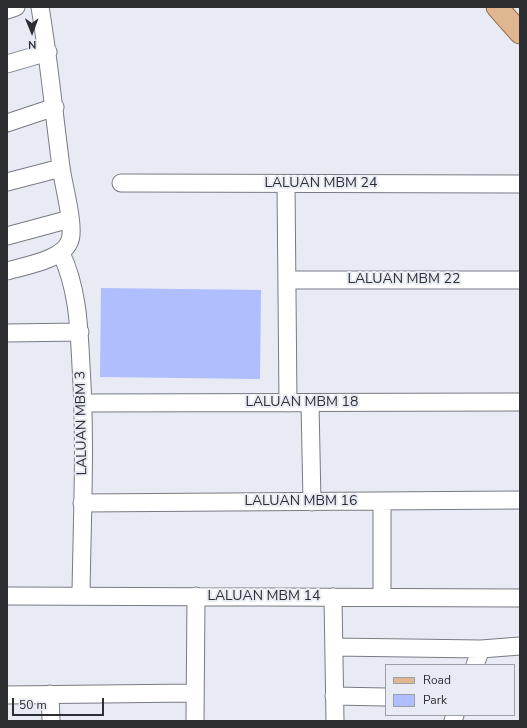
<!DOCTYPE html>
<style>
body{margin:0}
#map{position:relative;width:527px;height:728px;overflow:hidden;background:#e8eaf4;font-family:"Nunito Sans",sans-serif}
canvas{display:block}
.frame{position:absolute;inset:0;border:8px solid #2d2e32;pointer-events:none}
.legend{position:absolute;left:385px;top:664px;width:130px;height:52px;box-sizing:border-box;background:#e8eaf4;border:1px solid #9d9fa6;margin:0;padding:5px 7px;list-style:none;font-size:12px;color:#2d2e32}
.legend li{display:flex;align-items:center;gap:8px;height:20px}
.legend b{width:20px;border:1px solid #9d9fa6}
.north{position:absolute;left:12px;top:12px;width:40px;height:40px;-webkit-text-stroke:3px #e8eaf4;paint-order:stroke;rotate:179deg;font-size:11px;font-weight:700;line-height:16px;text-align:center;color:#2d2e32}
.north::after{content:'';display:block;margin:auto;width:14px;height:18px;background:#2d2e32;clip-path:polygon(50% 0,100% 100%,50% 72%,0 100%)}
.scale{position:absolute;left:12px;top:698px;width:92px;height:18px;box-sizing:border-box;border:2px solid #2d2e32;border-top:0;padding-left:5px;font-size:12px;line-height:14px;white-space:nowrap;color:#2d2e32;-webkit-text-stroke:3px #e8eaf4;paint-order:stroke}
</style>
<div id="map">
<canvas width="527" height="728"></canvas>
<div class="frame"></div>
<ul class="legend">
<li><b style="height:5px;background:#dfb68f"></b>Road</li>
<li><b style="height:11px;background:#afbefe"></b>Park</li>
</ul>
<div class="north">N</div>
<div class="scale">50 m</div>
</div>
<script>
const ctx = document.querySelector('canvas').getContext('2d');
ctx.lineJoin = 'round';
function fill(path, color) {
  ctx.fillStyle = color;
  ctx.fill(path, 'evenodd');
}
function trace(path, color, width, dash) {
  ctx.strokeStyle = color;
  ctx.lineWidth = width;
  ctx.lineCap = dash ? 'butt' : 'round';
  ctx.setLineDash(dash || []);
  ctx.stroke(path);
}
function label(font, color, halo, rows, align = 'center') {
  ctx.font = font + ' "Nunito Sans",sans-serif';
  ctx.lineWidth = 4;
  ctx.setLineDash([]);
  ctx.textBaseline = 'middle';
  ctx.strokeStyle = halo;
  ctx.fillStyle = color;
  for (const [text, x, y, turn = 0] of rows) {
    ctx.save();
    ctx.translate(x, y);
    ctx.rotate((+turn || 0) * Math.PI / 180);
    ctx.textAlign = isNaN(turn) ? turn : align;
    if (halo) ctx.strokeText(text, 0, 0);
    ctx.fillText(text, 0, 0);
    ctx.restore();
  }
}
const green = new Path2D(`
 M 101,288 L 261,290 L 260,379 L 100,377 Z`);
const minor = new Path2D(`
 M 7,10 L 16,7
 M 7,64 L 48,52
 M 7,123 L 55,107
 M 7,182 L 61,168
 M 121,183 L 520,184
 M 286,184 L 288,403
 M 7,236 L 70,219
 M 61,253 C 78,289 79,327 81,366 C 86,442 82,519 81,596
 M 7,271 C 24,266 64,260 70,240 C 75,226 63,184 61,167 C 54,114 49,60 40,7
 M 287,280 L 520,280
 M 7,333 L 80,332
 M 84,403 L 520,402
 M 310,403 L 312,502
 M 82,503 L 520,500
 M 7,596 L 520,598
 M 333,597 L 335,721
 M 382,597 L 382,501
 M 334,647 L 481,649 L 520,646
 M 475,665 L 481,649
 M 50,694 L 51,721
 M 7,695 L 195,693
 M 334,696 L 386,697
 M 195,721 L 196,596
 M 453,721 L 455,715`);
const major = new Path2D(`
 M 497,7 L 520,33`);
const streetNames = [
 ["LALUAN MBM 24",321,184],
 ["LALUAN MBM 22",404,280],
 ["LALUAN MBM 18",302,403],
 ["LALUAN MBM 3",82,423,-91],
 ["LALUAN MBM 16",301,502],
 ["LALUAN MBM 14",264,597]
];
fill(green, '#afbefe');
trace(minor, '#797b83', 19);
trace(major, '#92673e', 23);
trace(minor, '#fff', 17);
trace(major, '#dfb68f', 21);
label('14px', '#2d2e32', '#e8eaf4', streetNames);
</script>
